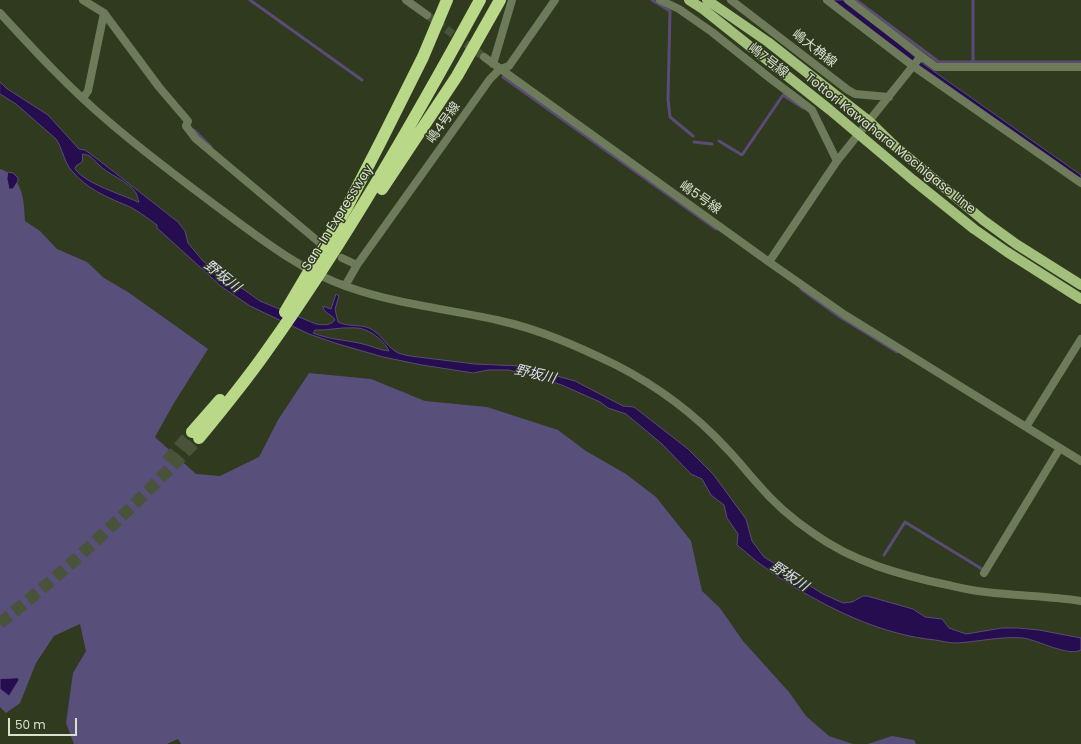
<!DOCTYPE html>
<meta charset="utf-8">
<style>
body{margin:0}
#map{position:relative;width:1081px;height:744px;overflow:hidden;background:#2f3a1e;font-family:Poppins,sans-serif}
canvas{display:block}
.scale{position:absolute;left:8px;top:718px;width:69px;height:18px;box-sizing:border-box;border:2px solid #d9e0cf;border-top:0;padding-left:5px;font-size:12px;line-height:14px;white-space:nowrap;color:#d9e0cf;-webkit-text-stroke:3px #2f3a1e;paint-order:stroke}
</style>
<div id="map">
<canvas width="1081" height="744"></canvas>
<div class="scale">50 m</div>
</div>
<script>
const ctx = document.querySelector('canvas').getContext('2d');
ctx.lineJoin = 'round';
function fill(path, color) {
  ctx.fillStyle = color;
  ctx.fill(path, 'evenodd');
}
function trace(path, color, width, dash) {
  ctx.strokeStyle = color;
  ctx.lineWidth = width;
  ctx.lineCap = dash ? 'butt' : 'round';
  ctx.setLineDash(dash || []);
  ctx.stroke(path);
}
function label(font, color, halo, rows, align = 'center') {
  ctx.font = font + ' Poppins,"Noto Sans JP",sans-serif';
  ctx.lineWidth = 3;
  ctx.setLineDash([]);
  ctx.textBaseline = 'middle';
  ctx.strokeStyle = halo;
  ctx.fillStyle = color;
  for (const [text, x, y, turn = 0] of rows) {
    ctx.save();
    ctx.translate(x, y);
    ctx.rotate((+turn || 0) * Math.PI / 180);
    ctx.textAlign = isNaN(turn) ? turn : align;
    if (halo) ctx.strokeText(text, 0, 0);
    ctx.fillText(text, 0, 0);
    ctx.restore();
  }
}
const green = new Path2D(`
 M 0,169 C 4,170 5,171 8,173 C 24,185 24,203 25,221 L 40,231 L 57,249 L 87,262 L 104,278 L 128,292 L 208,349 L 174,403 L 155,437 L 196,474 L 220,476 L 259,457 L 278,420 L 309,373 L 371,379 L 425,401 L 487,407 L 558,430 L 586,451 L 626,474 L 656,497 L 691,541 L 702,591 L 720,608 L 743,641 L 789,692 L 806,716 L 829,736 L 853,744 L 181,744 L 178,739 L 167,744 L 74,744 L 66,723 L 73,673 L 86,651 L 80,624 L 54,636 L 36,663 L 20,703 L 6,713 L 0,707 Z
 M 892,736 L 914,740 L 916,744 L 868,744 Z`);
const water = new Path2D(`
 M 831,0 L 843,0 L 891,37 L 922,63 L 1081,175 L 1081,179 L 913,61 Z
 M 0,82 L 6,88 L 48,115 L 79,149 L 85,150 L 100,161 L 178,222 L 185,231 L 188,243 L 203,261 L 260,301 L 316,324 C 323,325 330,326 335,320 C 332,314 324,314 323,306 L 331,309 L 336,294 L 339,296 L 335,309 L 338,322 C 348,327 359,324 369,328 C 380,333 385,344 395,351 C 399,354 405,355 410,356 L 475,364 L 520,366 L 575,381 L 623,406 L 634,407 L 688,449 L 713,474 L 746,519 L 752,541 L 764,557 L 823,594 L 843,603 L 852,602 L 863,596 L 867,596 L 913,609 L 925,617 L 942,619 L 949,628 L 966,634 L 1002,628 L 1018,628 L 1039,630 L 1081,638 L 1081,650 C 1068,657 1038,640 1023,638 C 1000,636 978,642 956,643 C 949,643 942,641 935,640 C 885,635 838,613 796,588 C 785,581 773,574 763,566 C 754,560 746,552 737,545 L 738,534 L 727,518 L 724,505 L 711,495 L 702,479 L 691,474 L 662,444 L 626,414 L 608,408 L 600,402 L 564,386 L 543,378 L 528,375 L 509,370 L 488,370 L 473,373 L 422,365 L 383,357 L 338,344 L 309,334 L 250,306 L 222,287 L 157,228 L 157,225 C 147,218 135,208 123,204 C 104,196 86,188 72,171 C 64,163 63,149 56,139 L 16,104 L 0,94 ZM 83,154 C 91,155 93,159 98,164 C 108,175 129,181 136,193 C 137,195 138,199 139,202 L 138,202 C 121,194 86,184 75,169 L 76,166 L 82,162 ZM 343,328 C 350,328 359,327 365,330 C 374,333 386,343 389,351 C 378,350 370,345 359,343 C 344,340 328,339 313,333 L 315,330 L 323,330 Z
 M 8,172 L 13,173 L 18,178 L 18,181 L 13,189 L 9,189 L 7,179 Z
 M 18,678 L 19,680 L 9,696 L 0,689 L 0,679 Z`);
const stream = new Path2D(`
 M 250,0 L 362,80
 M 652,0 L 670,11 L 668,99 L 670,117 L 693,136
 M 856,0 L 939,62 L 1081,62
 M 973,0 L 973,60
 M 503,77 L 716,229
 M 194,130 L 211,147
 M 719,141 L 742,155 L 783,95 L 803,108
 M 694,142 L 712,144
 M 801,289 L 840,317 L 897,352
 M 884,555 L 905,522 L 982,569`);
const minorTunnel = new Path2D(`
 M 427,15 L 484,57`);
const motorwayTunnel = new Path2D(`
 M 167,461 L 192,432
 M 0,623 C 71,567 137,504 199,438`);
const minor = new Path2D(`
 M 83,0 L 104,13 L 159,87 L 188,121 L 186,126 L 196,139 L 320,243
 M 406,0 L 427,15
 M 660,0 L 679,9 L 712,32 L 771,79 L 812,110 L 837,161
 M 731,0 L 848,90 L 855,94 L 889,97
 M 827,0 L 913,66 L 1081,183
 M 0,13 C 34,50 69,88 108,121 C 145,153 184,182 223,211 C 262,240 302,271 348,287 C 396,304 447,309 497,320 C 539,329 577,346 616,365 C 657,386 695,414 727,449 C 737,459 746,471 756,482 C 772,501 792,519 813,533 C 853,562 900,575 948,585 C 961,588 973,591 986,592 C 1018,596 1050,596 1081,601
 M 921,56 L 936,67 L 1081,67
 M 484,57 L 769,262 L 837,161 L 921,56 L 848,0
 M 493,64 L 512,0
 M 83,98 L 88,91 L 104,13
 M 342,258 L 357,265
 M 769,262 L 845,315 L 1081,461
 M 345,286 L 357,265 L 490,79 L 500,69 L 509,66 L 555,0
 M 1026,427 L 1081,339
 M 984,573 L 1060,448`);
const primary = new Path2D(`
 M 689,0 L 703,9 L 830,110 L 913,180 L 974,229 L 1007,252 L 1081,299
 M 707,0 L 768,42 L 870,122 L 897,148 L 983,220 L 1016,244 L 1081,285`);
const motorway = new Path2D(`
 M 382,189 L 457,76 L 500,0
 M 285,312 L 347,207 L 381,141 L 423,57 L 447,0
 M 192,432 L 220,400
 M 199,438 C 222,410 245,382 266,352 C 346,240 414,121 480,0`);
const streetNames = [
 ["嶋大桷線",814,49,38],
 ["嶋7号線",768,61,38],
 ["嶋4号線",444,123,-54],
 ["Tottori Kawahara Mochigase Line",890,144,39],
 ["嶋5号線",700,198,35],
 ["San-In Expressway",338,218,-58]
];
const waterNames = [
 ["野坂川",222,277,38],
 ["野坂川",535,375,13],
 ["野坂川",789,577,33]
];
fill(green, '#584f7b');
fill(water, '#250d50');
trace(water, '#5b4c76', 1);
trace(stream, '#5b4c76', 3);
trace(minorTunnel, '#485339', 8, [8, 4]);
trace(motorwayTunnel, '#485339', 12, [12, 6]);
trace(minor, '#6d7b5b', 8);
trace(primary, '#a3bf7c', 10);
trace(motorway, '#b9d988', 12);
label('13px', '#d9e0cf', '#2f3a1e', streetNames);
label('italic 14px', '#dddaef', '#2f3a1e', waterNames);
</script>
